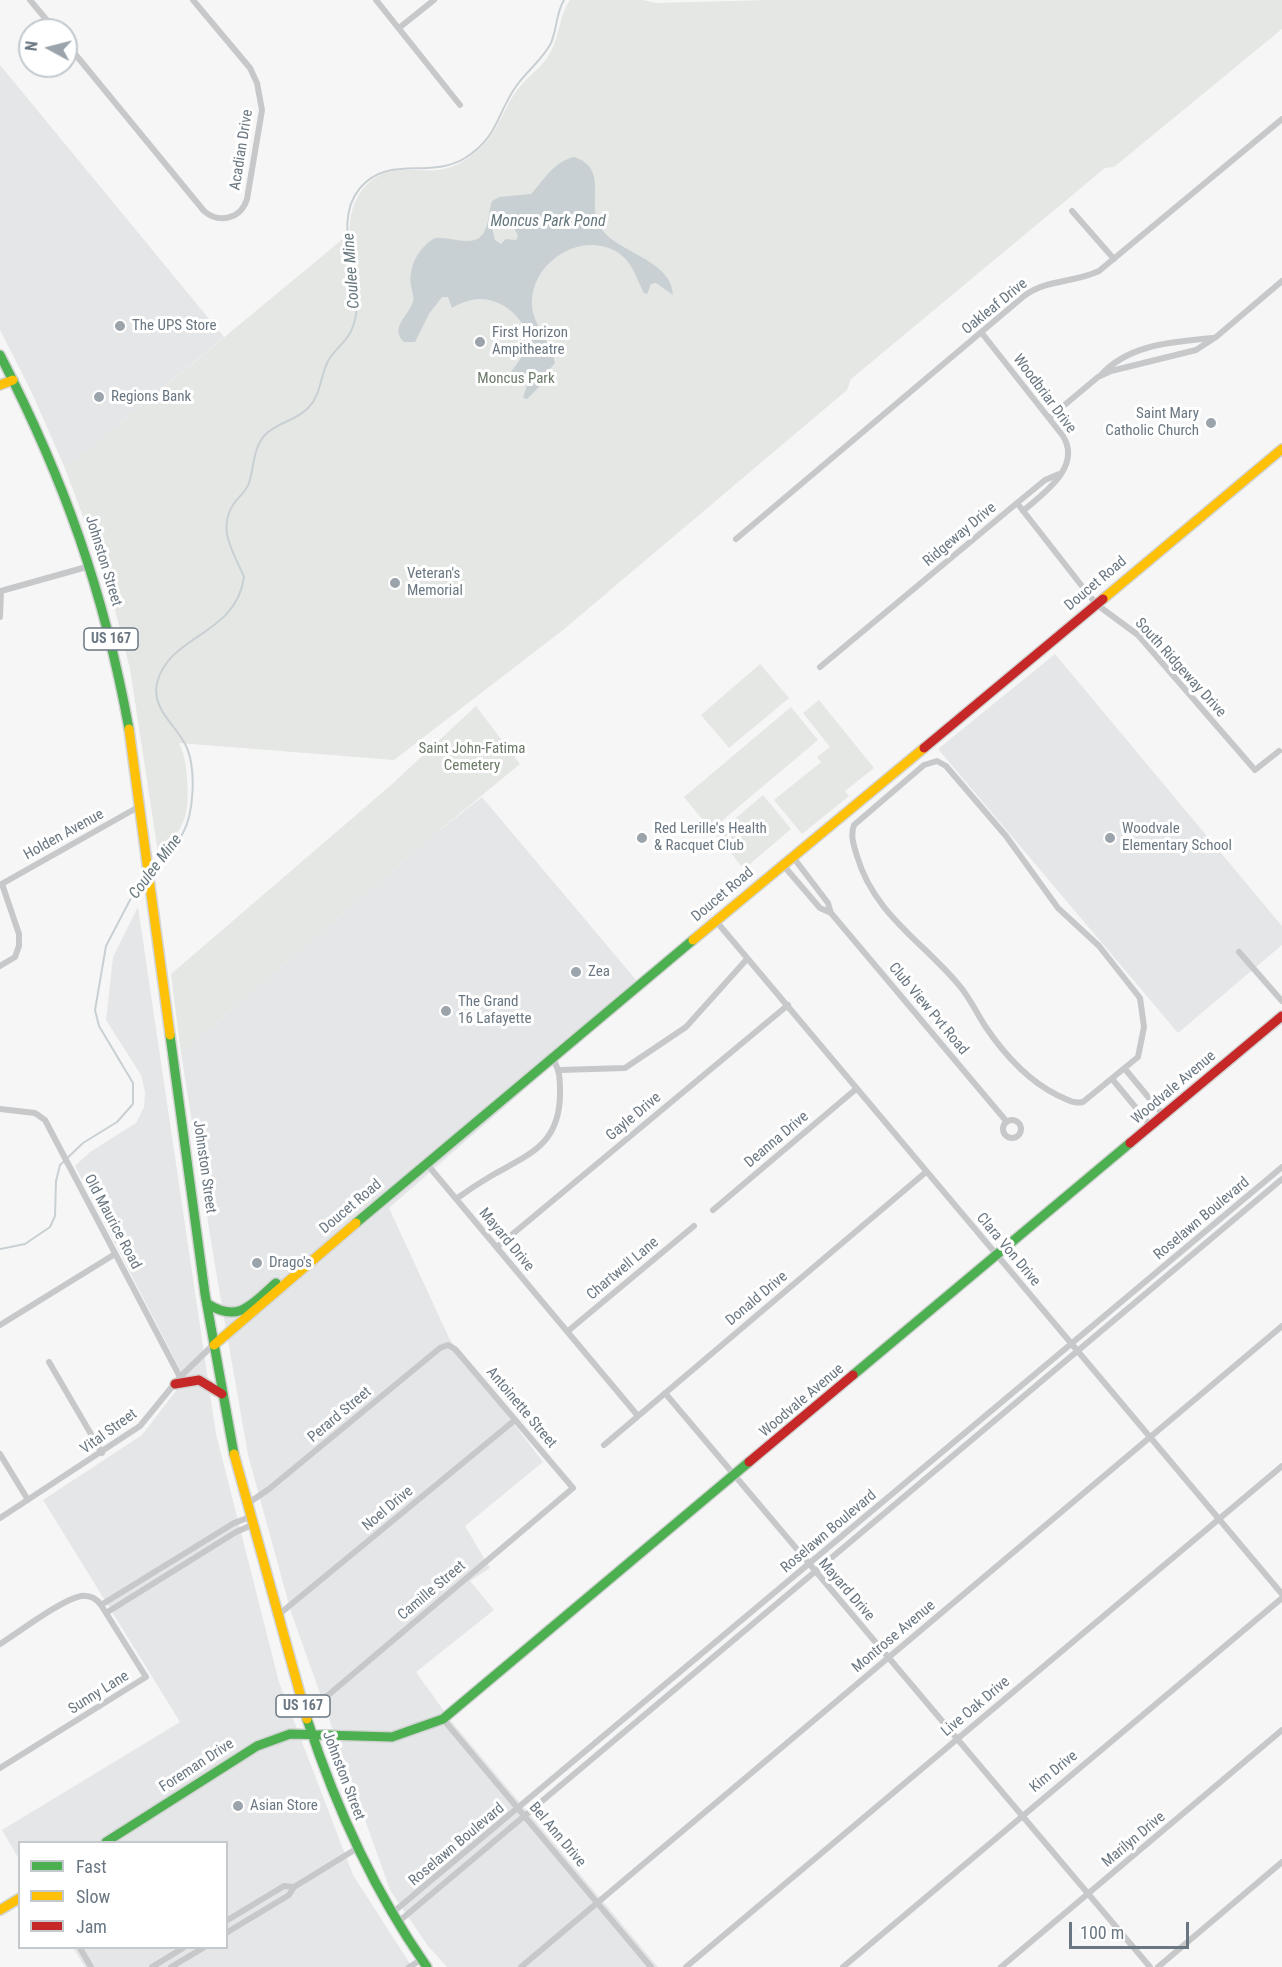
<!DOCTYPE html>
<style>
body{margin:0}
#map{position:relative;width:1282px;height:1967px;overflow:hidden;background:#f6f6f6;font-family:"Roboto Condensed",sans-serif}
canvas{display:block}
.legend{position:absolute;left:18px;top:1841px;width:210px;height:108px;box-sizing:border-box;background:#fff;border:2px solid #c3c9cd;margin:0;padding:8px 10px;list-style:none;font-size:18px;color:#6a7782}
.legend li{display:flex;align-items:center;gap:12px;height:30px}
.legend b{width:30px;border:2px solid #c3c9cd}
.north{position:absolute;left:18px;top:18px;width:60px;height:60px;box-sizing:border-box;background:#fff;border:2px solid #c3c9cd;border-radius:50%;rotate:277deg;font-size:16px;font-weight:700;line-height:24px;text-align:center;color:#6a7782}
.north::after{content:'';display:block;margin:auto;width:21px;height:27px;background:#9ba3ab;clip-path:polygon(50% 0,100% 100%,50% 72%,0 100%)}
.scale{position:absolute;left:1069px;top:1922px;width:120px;height:27px;box-sizing:border-box;border:3px solid #6a7782;border-top:0;padding-left:8px;font-size:18px;line-height:21px;white-space:nowrap;color:#6a7782;-webkit-text-stroke:4px #fff;paint-order:stroke}
</style>
<div id="map">
<canvas width="1282" height="1967"></canvas>
<ul class="legend">
<li><b style="height:8px;background:#4caf50"></b>Fast</li>
<li><b style="height:8px;background:#ffc107"></b>Slow</li>
<li><b style="height:8px;background:#c62828"></b>Jam</li>
</ul>
<div class="north">N</div>
<div class="scale">100 m</div>
</div>
<script>
const ctx = document.querySelector('canvas').getContext('2d');
ctx.lineJoin = 'round';
function fill(path, color) {
  ctx.fillStyle = color;
  ctx.fill(path, 'evenodd');
}
function trace(path, color, width, dash) {
  ctx.strokeStyle = color;
  ctx.lineWidth = width;
  ctx.lineCap = dash ? 'butt' : 'round';
  ctx.setLineDash(dash || []);
  ctx.stroke(path);
}
function label(font, color, halo, rows, align = 'center') {
  ctx.font = font + ' "Roboto Condensed",sans-serif';
  ctx.lineWidth = 6;
  ctx.setLineDash([]);
  ctx.textBaseline = 'middle';
  ctx.strokeStyle = halo;
  ctx.fillStyle = color;
  for (const [text, x, y, turn = 0] of rows) {
    ctx.save();
    ctx.translate(x, y);
    ctx.rotate((+turn || 0) * Math.PI / 180);
    ctx.textAlign = isNaN(turn) ? turn : align;
    if (halo) ctx.strokeText(text, 0, 0);
    ctx.fillText(text, 0, 0);
    ctx.restore();
  }
}
const built = new Path2D(`
 M 0,65 L 224,337 L 82,455 L 64,466 L 31,391 L 0,330 Z
 M 1055,654 L 1282,926 L 1282,945 L 1178,1033 L 938,749 Z
 M 482,797 L 642,987 L 389,1208 L 450,1340 L 543,1462 L 465,1526 L 490,1568 L 470,1581 L 494,1610 L 416,1672 L 452,1722 L 658,1967 L 447,1967 L 428,1946 L 390,1890 L 291,1612 L 248,1455 L 215,1266 L 181,1053 L 435,834 Z
 M 138,907 L 216,1434 L 279,1682 L 353,1875 L 412,1967 L 85,1967 L 73,1948 L 226,1948 L 226,1842 L 20,1842 L 19,1859 L 2,1830 L 180,1722 L 43,1500 L 142,1435 L 185,1379 L 75,1166 L 90,1152 L 136,1123 L 144,1107 L 145,1092 L 141,1075 L 106,1020 L 113,957 Z`);
const green = new Path2D(`
 M 570,0 L 643,0 L 656,3 L 768,0 L 1282,0 L 1282,29 L 1114,167 L 1105,168 L 851,379 L 847,390 L 563,630 L 394,760 L 179,743 C 185,755 186,766 187,779 C 190,813 185,831 158,853 L 130,669 L 109,586 L 64,466 L 82,455 L 350,233 C 348,206 363,176 393,171 C 422,167 439,178 468,158 C 499,137 498,116 518,89 C 528,76 544,66 551,51 C 560,35 559,15 570,0 Z
 M 760,664 L 789,698 L 729,748 L 701,715 Z
 M 819,700 L 874,768 L 845,791 L 849,796 L 802,834 L 774,800 L 821,762 L 817,757 L 830,747 L 803,713 Z
 M 476,706 L 520,764 L 435,834 L 181,1053 L 171,974 L 391,785 Z
 M 791,707 L 818,740 L 711,830 L 684,797 Z
 M 763,795 L 791,829 L 744,869 L 716,835 Z`);
const water = new Path2D(`
 M 574,157 C 612,169 583,208 603,231 C 619,252 672,261 673,295 L 656,283 L 651,284 L 647,294 L 644,293 C 636,278 633,262 617,252 C 581,231 534,261 532,300 C 530,323 551,340 555,363 L 550,369 L 553,373 L 527,399 L 523,398 L 527,385 L 526,381 L 513,379 L 511,372 C 516,365 523,356 526,348 C 532,325 509,304 489,300 C 476,297 462,302 452,308 L 448,297 L 442,297 L 429,314 L 415,342 L 404,342 C 390,328 407,317 412,304 C 415,298 412,292 411,286 C 408,266 419,247 435,238 C 451,236 477,250 485,230 C 489,221 489,210 492,201 L 499,197 L 531,194 C 545,179 553,162 574,157 ZM 496,220 C 509,226 511,220 518,236 L 516,240 L 506,239 L 501,244 L 495,240 L 491,223 Z`);
const stream = new Path2D(`
 M 153,868 C 162,856 175,847 183,833 C 194,813 196,770 187,748 C 178,726 151,711 157,683 C 169,634 236,636 244,577 C 234,553 217,530 233,505 C 238,497 246,492 249,483 C 254,468 253,449 264,436 C 276,422 297,421 309,407 C 321,395 320,376 328,361 C 333,351 344,344 350,333 C 374,289 326,229 360,188 C 389,154 429,180 465,158 C 499,137 497,112 517,85 C 527,71 543,59 551,43 C 557,29 556,13 564,0
 M 0,1249 L 25,1244 L 50,1227 L 55,1216 L 56,1181 L 60,1165 L 83,1143 L 117,1122 L 133,1104 L 133,1083 L 99,1026 L 95,1010 L 106,946 L 130,900 L 146,878`);
const street = new Path2D(`
 M 30,0 L 55,30
 M 376,0 L 460,105
 M 399,28 L 434,0
 M 66,43 L 204,211 C 219,224 241,219 247,199 L 262,110 L 257,83 L 250,68 L 193,0
 M 1072,211 L 1114,259
 M 981,332 L 1063,436 C 1082,467 1044,493 1023,511
 M 1101,375 C 1129,344 1173,342 1213,338
 M 1049,418 L 1098,377 L 1111,371 L 1196,350 L 1216,337 L 1282,281
 M 1017,503 L 1096,604 L 1138,635 L 1255,770 L 1279,751
 M 736,539 L 1024,296 C 1047,279 1074,283 1099,271 L 1282,119
 M 0,617 L 1,591 L 90,566
 M 820,667 L 1017,503 L 1045,480 L 1059,474
 M 937,761 L 946,766 L 1006,836 L 1058,908 L 1099,946 L 1140,998 L 1144,1027 L 1138,1057 L 1083,1102 C 1073,1104 1066,1099 1057,1095 C 1027,1080 1004,1054 985,1026 C 976,1012 969,996 958,984 C 922,941 874,914 857,856 C 854,846 850,836 854,825 L 924,765 Z
 M 793,857 L 828,903 L 831,913 L 1007,1122
 M 783,865 L 820,908 L 831,913
 M 0,885 L 140,806
 M 716,921 L 1282,1594
 M 1239,952 L 1282,1001
 M 0,966 L 15,957 L 19,946 L 19,934 L 2,884
 M 1125,1069 L 1164,1116
 M 560,1070 L 625,1068 L 686,1027 L 747,959
 M 1113,1080 L 1151,1126
 M 0,1109 L 35,1113 L 45,1120 L 180,1377
 M1003 1129a9 9 0 1 1 18 0a9 9 0 1 1-18 0Z
 M 426,1163 L 638,1416
 M 456,1199 C 467,1191 479,1183 491,1176 C 529,1154 560,1145 560,1093 C 560,1078 560,1070 552,1058
 M 713,1210 L 856,1089
 M 497,1247 L 788,1005
 M 0,1325 L 115,1254
 M 568,1331 L 694,1226
 M 49,1362 L 102,1453
 M 665,1393 L 1150,1967
 M 604,1445 L 926,1172
 M 0,1454 L 28,1500
 M 247,1504 L 269,1489 L 440,1348 L 448,1345 L 455,1349 L 573,1488 L 320,1702 L 303,1707
 M 0,1518 L 140,1426 L 180,1377 L 213,1345
 M 101,1605 L 234,1523 L 250,1517
 M 106,1613 L 236,1532 L 252,1525
 M 277,1616 L 515,1420
 M 0,1644 C 19,1632 61,1600 81,1596 C 90,1595 96,1598 101,1605 L 146,1677 L 0,1768
 M 443,1719 L 651,1967
 M 391,1914 L 1282,1167
 M 226,1921 L 284,1886 L 294,1887
 M 397,1923 L 1282,1179
 M 226,1933 L 289,1895 L 294,1887 L 356,1849
 M 80,1948 L 91,1967
 M 152,1967 L 183,1948
 M 171,1967 L 203,1948
 M 409,1967 L 421,1960
 M 521,1967 L 1282,1326
 M 686,1967 L 1282,1466
 M 843,1967 L 1282,1598
 M 1001,1967 L 1282,1730
 M 1158,1967 L 1282,1862`);
const fast = new Path2D(`
 M 0,355 C 64,479 104,592 129,729
 M 170,1035 L 205,1294 L 234,1454
 M 356,1223 L 693,940
 M 208,1304 C 239,1324 253,1303 276,1283
 M 853,1375 L 1130,1143
 M 307,1719 C 336,1808 373,1890 427,1967
 M 106,1842 L 257,1746 L 290,1734 L 392,1737 L 443,1719 L 749,1462`);
const slow = new Path2D(`
 M 0,385 L 13,380
 M 1103,599 L 1282,449
 M 129,729 L 170,1035
 M 693,940 L 924,748
 M 214,1345 L 356,1223
 M 234,1454 L 307,1719
 M 0,1910 L 20,1898`);
const jam = new Path2D(`
 M 924,748 L 1103,599
 M 1130,1143 L 1282,1016
 M 175,1384 L 199,1380 L 222,1394
 M 749,1462 L 853,1375`);
const markers = [
 [120,326,6,"#9ba3ab"],
 [480,342,6,"#9ba3ab"],
 [99,397,6,"#9ba3ab"],
 [1211,423,6,"#9ba3ab"],
 [395,583,6,"#9ba3ab"],
 [642,838,6,"#9ba3ab"],
 [1110,838,6,"#9ba3ab"],
 [576,972,6,"#9ba3ab"],
 [446,1011,6,"#9ba3ab"],
 [257,1263,6,"#9ba3ab"],
 [238,1806,6,"#9ba3ab"]
];
const shields = [
 [111,639,54],
 [303,1706,54]
];
const shieldNames = [
 ["US 167",111,639],
 ["US 167",303,1706]
];
const streetNames = [
 ["Acadian Drive",242,150,-81],
 ["Oakleaf Drive",995,307,-39],
 ["Woodbriar Drive",1044,394,53],
 ["Ridgeway Drive",960,535,-40],
 ["Johnston Street",103,561,73],
 ["Doucet Road",1096,584,-40],
 ["South Ridgeway Drive",1180,668,48],
 ["Holden Avenue",64,835,-29],
 ["Doucet Road",723,895,-40],
 ["Club View Pvt Road",928,1009,50],
 ["Woodvale Avenue",1174,1088,-40],
 ["Gayle Drive",634,1117,-40],
 ["Deanna Drive",777,1140,-40],
 ["Johnston Street",204,1167,82],
 ["Doucet Road",351,1207,-40],
 ["Roselawn Boulevard",1202,1219,-40],
 ["Old Maurice Road",112,1222,62],
 ["Mayard Drive",506,1240,50],
 ["Clara Von Drive",1008,1250,50],
 ["Chartwell Lane",623,1269,-40],
 ["Donald Drive",757,1299,-40],
 ["Woodvale Avenue",802,1401,-40],
 ["Antoinette Street",521,1408,50],
 ["Perard Street",340,1415,-40],
 ["Vital Street",109,1432,-36],
 ["Noel Drive",388,1509,-40],
 ["Roselawn Boulevard",829,1532,-40],
 ["Mayard Drive",846,1590,49],
 ["Camille Street",432,1591,-40],
 ["Montrose Avenue",894,1637,-40],
 ["Sunny Lane",99,1693,-32],
 ["Live Oak Drive",976,1707,-40],
 ["Foreman Drive",197,1766,-33],
 ["Kim Drive",1054,1772,-39],
 ["Johnston Street",343,1776,69],
 ["Bel Ann Drive",557,1835,50],
 ["Marilyn Drive",1134,1840,-40],
 ["Roselawn Boulevard",457,1845,-40]
];
const poiNames = [
 ["The UPS Store",132,326],
 ["First Horizon",492,333],
 ["Ampitheatre",492,350],
 ["Regions Bank",111,397],
 ["Saint Mary",1199,414,"right"],
 ["Catholic Church",1199,431,"right"],
 ["Veteran's",407,574],
 ["Memorial",407,591],
 ["Red Lerille's Health",654,829],
 ["& Racquet Club",654,846],
 ["Woodvale",1122,829],
 ["Elementary School",1122,846],
 ["Zea",588,972],
 ["The Grand",458,1002],
 ["16 Lafayette",458,1019],
 ["Drago's",269,1263],
 ["Asian Store",250,1806]
];
const parkNames = [
 ["Moncus Park",516,379],
 ["Saint John-Fatima",472,749],
 ["Cemetery",472,766]
];
const waterNames = [
 ["Moncus Park Pond",548,222],
 ["Coulee Mine",352,271,-94],
 ["Coulee Mine",156,867,-53]
];
fill(built, '#e5e6e7');
fill(green, '#e5e7e4');
fill(water, '#c9d0d3');
trace(stream, '#c9d0d3', 2);
trace(fast, '#d2d3d3', 12);
trace(slow, '#d2d3d3', 12);
trace(jam, '#d2d3d3', 12);
trace(street, '#c7c8ca', 6);
trace(fast, '#4caf50', 9);
trace(slow, '#ffc107', 9);
trace(jam, '#c62828', 9);
for (const [x, y, r, color] of markers) {
  const dot = new Path2D();
  dot.arc(x, y, r, 0, 2 * Math.PI);
  ctx.fillStyle = color;
  ctx.fill(dot);
  trace(dot, '#fff', 2);
}
for (const [x, y, w] of shields) {
  const box = new Path2D();
  box.roundRect(x - w / 2, y - 11, w, 22, 4.5);
  ctx.fillStyle = '#fff';
  ctx.fill(box);
  trace(box, '#6a7782', 1.5);
}
label('bold 14px', '#6a7782', null, shieldNames);
label('15px', '#6a7782', '#fff', streetNames);
label('15px', '#6a7782', '#fff', poiNames, 'left');
label('15px', '#6c7a68', '#fff', parkNames);
label('italic 16px', '#66777e', '#fff', waterNames);
</script>
